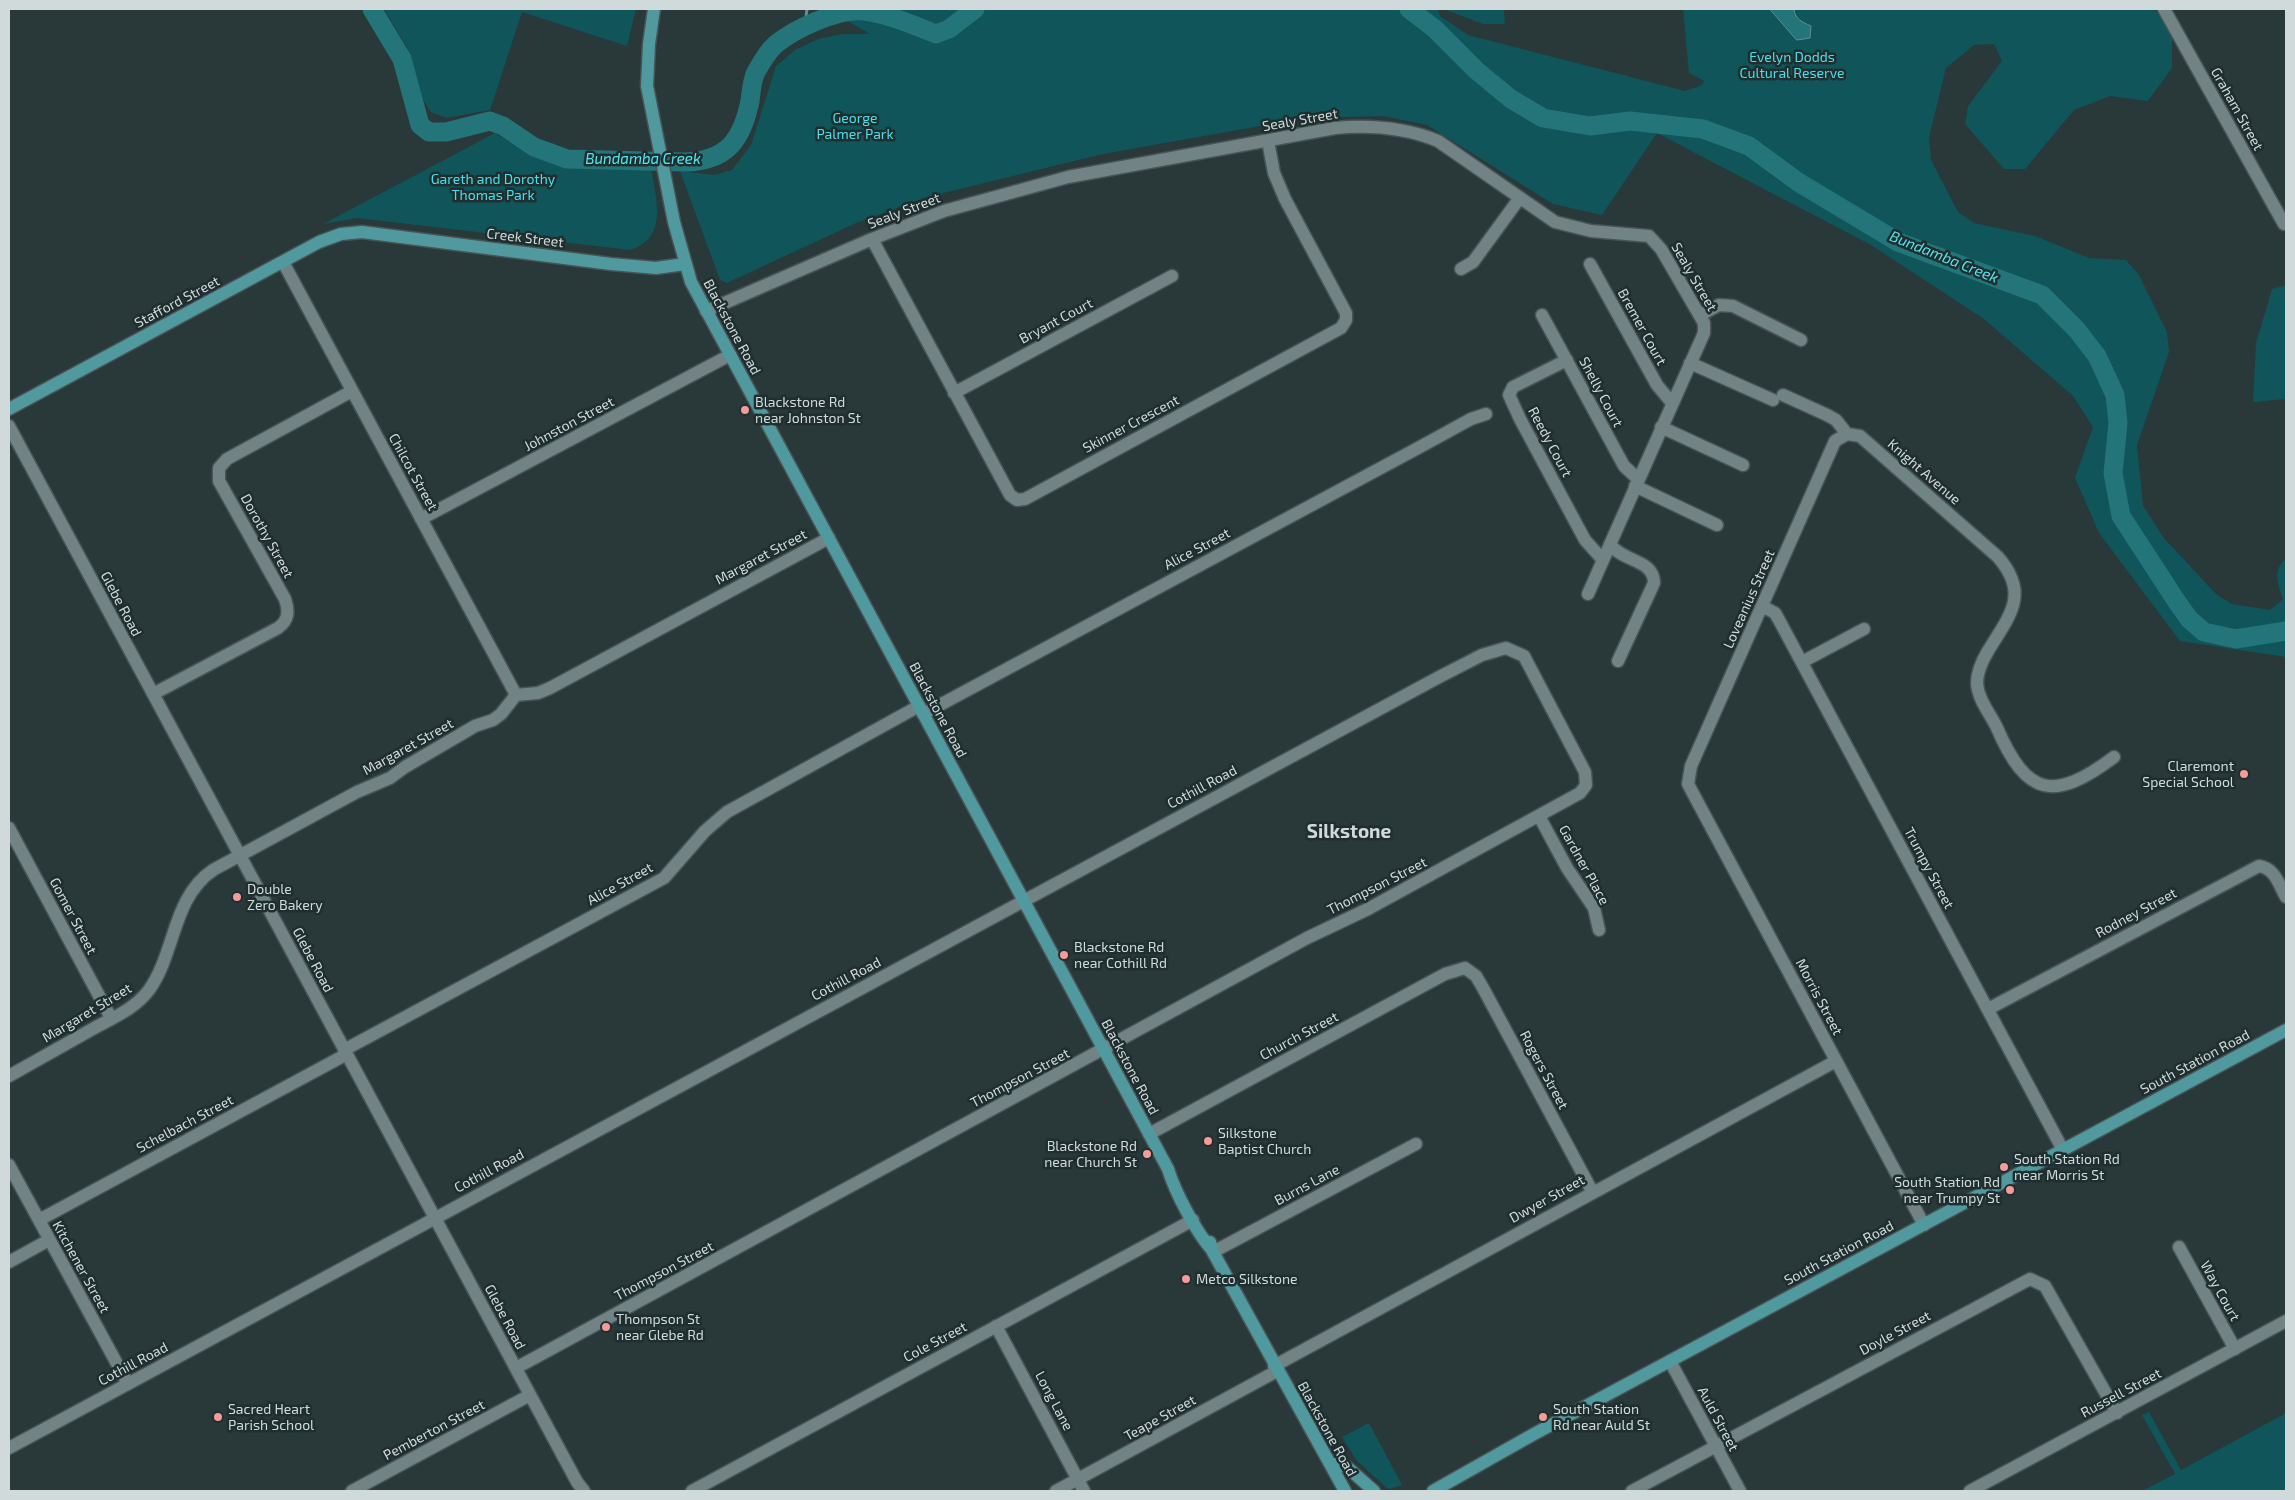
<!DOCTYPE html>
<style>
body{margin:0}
#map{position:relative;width:2295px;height:1500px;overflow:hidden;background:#293839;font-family:"Exo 2",sans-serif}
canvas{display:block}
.frame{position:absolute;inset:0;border:10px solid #d1dadb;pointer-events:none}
</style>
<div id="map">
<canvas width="2295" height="1500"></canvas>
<div class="frame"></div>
</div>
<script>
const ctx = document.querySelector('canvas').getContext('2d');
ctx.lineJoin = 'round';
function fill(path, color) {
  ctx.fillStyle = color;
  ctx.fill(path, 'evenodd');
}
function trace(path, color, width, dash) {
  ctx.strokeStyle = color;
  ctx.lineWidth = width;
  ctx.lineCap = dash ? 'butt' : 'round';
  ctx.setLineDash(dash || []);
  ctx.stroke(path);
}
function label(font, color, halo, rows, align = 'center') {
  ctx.font = font + ' "Exo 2",sans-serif';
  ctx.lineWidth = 5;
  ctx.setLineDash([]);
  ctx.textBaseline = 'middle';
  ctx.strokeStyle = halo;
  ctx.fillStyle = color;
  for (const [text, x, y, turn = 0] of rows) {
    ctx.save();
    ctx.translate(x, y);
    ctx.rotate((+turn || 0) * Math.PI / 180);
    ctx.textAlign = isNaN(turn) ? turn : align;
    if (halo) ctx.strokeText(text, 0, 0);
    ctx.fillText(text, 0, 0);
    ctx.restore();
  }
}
const green = new Path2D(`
 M 384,9 L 636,9 L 627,46 L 522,12 L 490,110 L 446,118 L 431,112 L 420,95 L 407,48 Z
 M 826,9 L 1438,9 L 1440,16 L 1468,35 L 1685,91 L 1702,85 L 1704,81 L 1689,73 L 1683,9 L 2154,9 L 2172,28 L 2172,68 L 2148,101 L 2110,96 L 2074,110 L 2025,169 L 2004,169 L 1965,124 L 1968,106 L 2002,61 L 1994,44 L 1974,45 L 1946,68 L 1929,138 L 1931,160 L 1958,212 L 1974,223 L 2035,236 L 2089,258 L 2126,260 L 2139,275 L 2167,332 L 2169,352 L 2137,445 L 2143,505 L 2163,537 L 2216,594 L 2232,604 L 2270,610 L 2283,599 C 2278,585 2272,569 2286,559 L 2286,657 L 2180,641 L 2099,533 L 2075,478 L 2093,427 L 2073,396 L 1984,319 L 1871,245 L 1657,133 L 1602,215 L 1553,204 L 1427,125 L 1383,116 L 1305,118 L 1103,154 L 927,197 L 856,223 L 727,283 L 720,280 L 680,171 L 714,175 L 732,170 L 751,145 L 776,66 L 795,50 L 818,39 L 842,34 L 870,34 Z
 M 1443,9 L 1504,9 L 1505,24 L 1483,24 Z
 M 495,133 L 529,154 L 570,166 L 651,168 C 656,199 669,238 630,250 L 357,218 L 323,224 Z
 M 2286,285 L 2286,399 L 2253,402 L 2256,343 L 2272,289 Z
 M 2149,1412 L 2181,1470 L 2286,1413 L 2286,1491 L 2142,1491 L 2175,1474 L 2142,1415 Z
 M 1369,1423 L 1402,1485 L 1389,1489 L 1387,1488 L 1357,1461 L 1342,1437 Z`);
const water = new Path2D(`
 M 1770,9 L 1794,9 C 1795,19 1802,22 1811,26 L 1810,38 L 1797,40 Z`);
const stream = new Path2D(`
 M 805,25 L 807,9`);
const river = new Path2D(`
 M 372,9 L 402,59 L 420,125 L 429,132 L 446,132 L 490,121 L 503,126 L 534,147 L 567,159 L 685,162 C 727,161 742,140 750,101 C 751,92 752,80 756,72 C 761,63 769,50 776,44 C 795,29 838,8 864,11 C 888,14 913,25 936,34 L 949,29 L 975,9
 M 1409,9 L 1435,29 L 1477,71 L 1511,99 L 1543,118 L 1590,126 L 1630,121 L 1703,129 L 1749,146 L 1798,182 L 1898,242 L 2042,295 L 2077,330 L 2097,356 L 2115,395 L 2118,423 L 2113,473 L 2121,516 L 2177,602 L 2189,619 L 2204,632 L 2236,639 L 2286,631`);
const minor = new Path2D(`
 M 2164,9 L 2284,224
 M 872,239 L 1010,495 L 1017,500 L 1025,499 L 1341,328 L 1346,320 L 1346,313 L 1285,199 L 1274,173 L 1268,141
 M 283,262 L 516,695
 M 1590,264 L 1657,385 L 1672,403
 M 1461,269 L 1473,262 L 1519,199
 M 706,311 L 872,239 L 944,211 L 1068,177 L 1335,128 C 1369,125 1406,128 1438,141 L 1555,222 L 1591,231 L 1649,236 L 1661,249 L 1704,323 L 1704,333 L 1588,594
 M 1542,315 L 1624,466 L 1638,479
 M 1700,315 L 1719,305 L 1733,306 L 1801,340
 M 1567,360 L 1513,387 L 1509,395 L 1520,419 L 1585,540 L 1603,560
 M 1690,363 L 1773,400
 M 954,393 L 1172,276
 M 1783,395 L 1827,415 L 1836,420 L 1847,434 L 1860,436 L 1998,557 C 2030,594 2010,615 1988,651 C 1982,661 1977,671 1977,683 C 1978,700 1990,713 1997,728 C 2027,797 2054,802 2114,757
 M 9,426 L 577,1482 L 584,1491
 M 1661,427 L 1743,465
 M 1847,434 L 1835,441 L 1691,766 L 1688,784 L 1924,1225
 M 1635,486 L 1717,525
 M 421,519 L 730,355
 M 1610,544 C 1622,562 1654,559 1654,583 L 1618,661
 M 1762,606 L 1775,613 L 1779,620 L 2063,1150
 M 1802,662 L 1864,629
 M 153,694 L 278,628 C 289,620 289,611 285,599 L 219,481 L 219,468 L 227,459 L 352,391
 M 923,714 L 1418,448 L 1471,419 L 1486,414
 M 1539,816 L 1567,868 L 1594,908 L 1599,930
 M 9,828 L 111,1018
 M 1988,1009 L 2259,866 C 2275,868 2279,885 2286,897
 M 344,1050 L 664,878 L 705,831 L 727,812 L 919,706
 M 9,1076 C 36,1061 62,1046 89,1031 C 110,1019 134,1010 149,990 C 176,952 172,898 213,870 L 357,792 L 390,778 L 405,767 L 475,726 L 493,720 L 501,714 L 516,695 L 538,693 L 550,688 L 829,538
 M 1149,1134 L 1445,974 L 1465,968 L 1476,976 L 1483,988 L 1592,1191
 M 9,1165 L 128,1384
 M 39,1220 L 347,1054
 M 2179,1247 L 2235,1349
 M 1213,1252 L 1416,1144
 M 9,1262 L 49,1240
 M 996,1326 L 1084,1491
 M 1670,1361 L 1740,1491
 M 1274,1366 L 1836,1061
 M 9,1448 L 1441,676 L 1482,655 L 1506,648 L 1524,656 L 1585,772 L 1586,785 L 1580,793 L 1368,909 L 1307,938 L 516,1368
 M 352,1491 L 530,1395
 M 692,1491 L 1193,1220
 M 1056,1491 L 1277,1371
 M 1632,1491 L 2030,1279 L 2045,1286 L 2117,1413
 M 1970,1491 L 2286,1321`);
const major = new Path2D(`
 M 654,9 L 649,44 L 647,86 L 674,222 L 691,282 L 1168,1169 C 1175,1192 1196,1232 1212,1250
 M 9,409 L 319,242 L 341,234 L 362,232 L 611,264 L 656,268 L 685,264
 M 1210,1242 L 1213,1252 L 1345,1491
 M 1330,1463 L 1347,1467 L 1374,1491
 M 1433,1491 L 1534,1434 L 2286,1030`);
const markers = [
 [745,410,5,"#f59b98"],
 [2244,774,5,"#f59b98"],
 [237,897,5,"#f59b98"],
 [1064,955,5,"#f59b98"],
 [1208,1141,5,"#f59b98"],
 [1147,1154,5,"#f59b98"],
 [2004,1167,5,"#f59b98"],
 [2010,1190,5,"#f59b98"],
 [1186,1279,5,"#f59b98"],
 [606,1327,5,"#f59b98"],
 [218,1417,5,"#f59b98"],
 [1543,1417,5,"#f59b98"]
];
const parkNames = [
 ["Evelyn Dodds",1792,57],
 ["Cultural Reserve",1792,73],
 ["George",855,118],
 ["Palmer Park",855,134],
 ["Gareth and Dorothy",493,179],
 ["Thomas Park",493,195]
];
const streetNames = [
 ["Graham Street",2237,109,61],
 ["Sealy Street",1300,120,-10],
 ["Sealy Street",904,211,-21],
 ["Creek Street",525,238,7],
 ["Sealy Street",1694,277,60],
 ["Stafford Street",177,302,-28],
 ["Bryant Court",1056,321,-28],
 ["Blackstone Road",732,327,62],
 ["Bremer Court",1642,327,61],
 ["Shelly Court",1601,392,62],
 ["Johnston Street",569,424,-28],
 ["Skinner Crescent",1131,424,-28],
 ["Reedy Court",1550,442,62],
 ["Chilcot Street",413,472,61],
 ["Knight Avenue",1924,472,41],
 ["Dorothy Street",267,536,61],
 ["Alice Street",1197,549,-28],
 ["Margaret Street",761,557,-28],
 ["Loveanius Street",1749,599,-66],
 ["Glebe Road",121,604,62],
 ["Blackstone Road",938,710,62],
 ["Margaret Street",408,747,-29],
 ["Cothill Road",1202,787,-28],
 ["Gardner Place",1584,865,61],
 ["Trumpy Street",1929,868,62],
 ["Alice Street",620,884,-29],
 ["Thompson Street",1377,886,-27],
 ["Rodney Street",2136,913,-28],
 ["Gomer Street",73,916,62],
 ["Glebe Road",313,960,62],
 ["Cothill Road",846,979,-28],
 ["Morris Street",1819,997,62],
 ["Margaret Street",87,1013,-31],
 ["Church Street",1299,1036,-28],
 ["South Station Road",2195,1062,-28],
 ["Blackstone Road",1130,1067,62],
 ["Rogers Street",1544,1070,62],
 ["Thompson Street",1020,1078,-28],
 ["Schelbach Street",185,1124,-28],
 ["Cothill Road",489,1171,-28],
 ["Burns Lane",1307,1185,-28],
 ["Dwyer Street",1547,1199,-29],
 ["South Station Road",1839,1253,-28],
 ["Kitchener Street",81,1267,61],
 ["Thompson Street",664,1271,-28],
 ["Way Court",2220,1291,61],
 ["Glebe Road",505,1317,62],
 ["Doyle Street",1895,1333,-28],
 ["Cole Street",935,1342,-28],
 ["Cothill Road",133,1364,-28],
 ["Russell Street",2121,1393,-28],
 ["Long Lane",1054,1401,62],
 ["Teape Street",1160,1418,-29],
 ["Auld Street",1718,1419,62],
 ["Blackstone Road",1327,1429,61],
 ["Pemberton Street",434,1430,-28]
];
const poiNames = [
 ["Blackstone Rd",755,402],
 ["near Johnston St",755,418],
 ["Claremont",2234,766,"right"],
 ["Special School",2234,782,"right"],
 ["Double",247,889],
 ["Zero Bakery",247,905],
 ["Blackstone Rd",1074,947],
 ["near Cothill Rd",1074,963],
 ["Silkstone",1218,1133],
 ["Baptist Church",1218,1149],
 ["Blackstone Rd",1137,1146,"right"],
 ["near Church St",1137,1162,"right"],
 ["South Station Rd",2014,1159],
 ["near Morris St",2014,1175],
 ["South Station Rd",2000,1182,"right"],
 ["near Trumpy St",2000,1198,"right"],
 ["Metco Silkstone",1196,1279],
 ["Thompson St",616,1319],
 ["near Glebe Rd",616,1335],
 ["Sacred Heart",228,1409],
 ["Parish School",228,1425],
 ["South Station",1553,1409],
 ["Rd near Auld St",1553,1425]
];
const waterNames = [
 ["Bundamba Creek",643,159],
 ["Bundamba Creek",1944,257,22]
];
const districtNames = [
 ["Silkstone",1349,832]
];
fill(green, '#0f555a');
fill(water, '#23757a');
trace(water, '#579397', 1);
trace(stream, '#579397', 3);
trace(river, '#23757a', 19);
trace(minor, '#475354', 15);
trace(major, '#475354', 15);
trace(minor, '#728385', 12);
trace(major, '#50999f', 12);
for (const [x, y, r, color] of markers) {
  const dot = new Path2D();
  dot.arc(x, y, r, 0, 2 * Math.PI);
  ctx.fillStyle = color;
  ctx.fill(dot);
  trace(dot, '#1f2e2f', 2);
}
label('14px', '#45e0eb', '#1f2e2f', parkNames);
label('14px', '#d1dadb', '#1f2e2f', streetNames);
label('14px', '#d1dadb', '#1f2e2f', poiNames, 'left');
label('italic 15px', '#50e8f3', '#1f2e2f', waterNames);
label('bold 19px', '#d1dadb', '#1f2e2f', districtNames);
</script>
